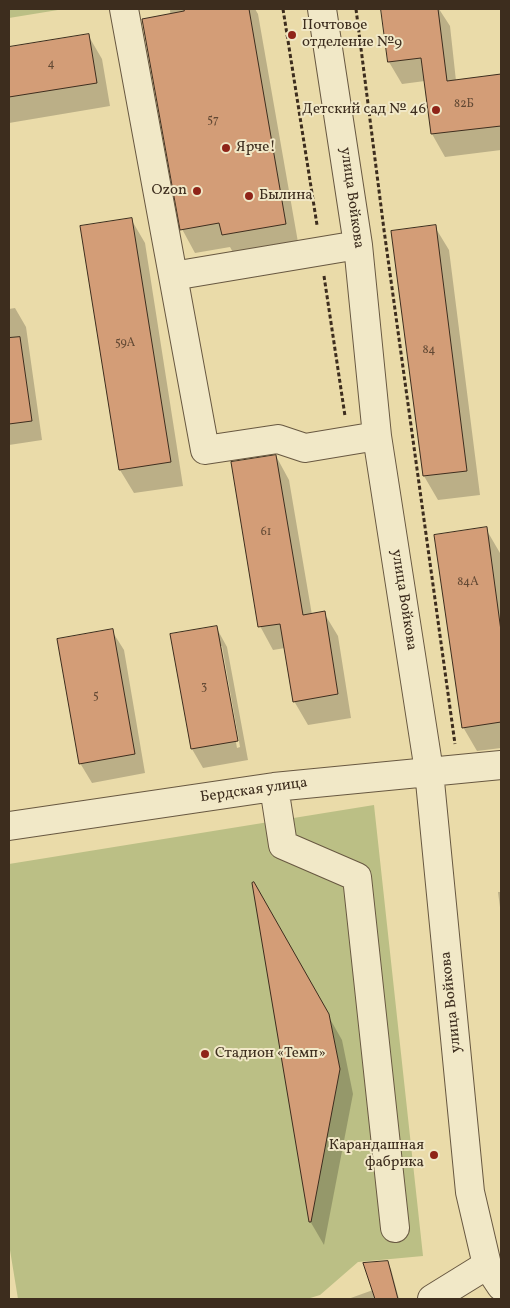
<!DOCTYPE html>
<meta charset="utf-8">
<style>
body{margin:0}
#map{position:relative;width:510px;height:1308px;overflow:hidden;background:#eadba9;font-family:Vollkorn,serif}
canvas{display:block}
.frame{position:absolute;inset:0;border:10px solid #3d2d1e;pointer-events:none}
</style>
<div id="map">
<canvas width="510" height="1308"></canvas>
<div class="frame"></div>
</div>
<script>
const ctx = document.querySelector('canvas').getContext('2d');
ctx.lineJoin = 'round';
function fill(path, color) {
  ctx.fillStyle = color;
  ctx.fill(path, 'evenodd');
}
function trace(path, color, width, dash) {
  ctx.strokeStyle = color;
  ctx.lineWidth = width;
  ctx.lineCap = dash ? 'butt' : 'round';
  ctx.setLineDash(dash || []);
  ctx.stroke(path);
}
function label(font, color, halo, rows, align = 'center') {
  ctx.font = font + ' Vollkorn,serif';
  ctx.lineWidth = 4;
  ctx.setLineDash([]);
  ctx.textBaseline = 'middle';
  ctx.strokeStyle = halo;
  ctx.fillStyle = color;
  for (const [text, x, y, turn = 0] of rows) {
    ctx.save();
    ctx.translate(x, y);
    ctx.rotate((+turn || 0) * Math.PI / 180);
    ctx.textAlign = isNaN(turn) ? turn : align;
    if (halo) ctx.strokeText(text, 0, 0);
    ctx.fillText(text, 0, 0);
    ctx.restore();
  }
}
const green = new Path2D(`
 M 9,9 L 64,9 L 9,18 Z
 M 374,805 L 423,1256 L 358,1262 L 320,1295 L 307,1299 L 18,1299 L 9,1244 L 9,864 Z`);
const shadow = new Path2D(`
 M 170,9 L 255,9 L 258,14 L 299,248 L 236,258 L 230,247 L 195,253 L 182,229 Z
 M 396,9 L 439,9 L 450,26 L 456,81 L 501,75 L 501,150 L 445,157 L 432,134 L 425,81 L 402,84 L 389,62 L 383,10 Z
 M 88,35 L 102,59 L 110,106 L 9,123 L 9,48 Z
 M 131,219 L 145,243 L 183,486 L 134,493 L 120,470 Z
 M 435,227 L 449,250 L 480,495 L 438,500 L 424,476 L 393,232 Z
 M 15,308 L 26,327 L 42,440 L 9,445 L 9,309 Z
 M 276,456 L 289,480 L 312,615 L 324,613 L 338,636 L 351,718 L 308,725 L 294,701 L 285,648 L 273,650 L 260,626 Z
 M 486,529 L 500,553 L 501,563 L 501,748 L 477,751 L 463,727 Z
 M 216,627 L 227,647 L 248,760 L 203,768 L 192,749 L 171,635 ZM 219,646 L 222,646 L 240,747 L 237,748 Z
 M 112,631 L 124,650 L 145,773 L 92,783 L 80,763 Z
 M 498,892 L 501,892 L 501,915 Z
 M 267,908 L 342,1040 L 353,1094 L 324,1245 L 310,1221 Z
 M 387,1262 L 391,1269 L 399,1299 L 348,1299 L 373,1290 Z`);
const building = new Path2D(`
 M 184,9 L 249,9 L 286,224 L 222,235 L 219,223 L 180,230 L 142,19 L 184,11 Z
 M 381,9 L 438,9 L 447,81 L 501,74 L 501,126 L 431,134 L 421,58 L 388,62 Z
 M 89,34 L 97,83 L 9,97 L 9,47 Z
 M 132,218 L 171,462 L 119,470 L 80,226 Z
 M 436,225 L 467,471 L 423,476 L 391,231 Z
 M 20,337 L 32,421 L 9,424 L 9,338 Z
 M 276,455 L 303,615 L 325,611 L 338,694 L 293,702 L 280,624 L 258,627 L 231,462 Z
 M 487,527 L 501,631 L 501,722 L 462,728 L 434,535 Z
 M 217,626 L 238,741 L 191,749 L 170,634 Z
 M 113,629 L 135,754 L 79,764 L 57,639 Z
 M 254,882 L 329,1014 L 340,1069 L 311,1222 L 309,1222 L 252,883 Z
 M 388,1261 L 398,1299 L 375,1299 L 363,1263 Z`);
const path = new Path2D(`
 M 283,9 L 317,225
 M 356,9 L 384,230 L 455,744
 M 324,276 L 345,416`);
const minor = new Path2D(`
 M 124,9 L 205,450 L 278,439 L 305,448 L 377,436
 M 322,9 L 358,245 L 377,436 L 429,771 L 470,1192 L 487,1265 L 501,1286
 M 173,276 L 358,245
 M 274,787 L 283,845 L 357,877 L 395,1228
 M 9,826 L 274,787 L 501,765
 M 432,1299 L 487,1265`);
const markers = [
 [292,35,5,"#8f2418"],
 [436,110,5,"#8f2418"],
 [226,148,5,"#8f2418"],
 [197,191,5,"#8f2418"],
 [249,196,5,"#8f2418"],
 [205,1054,5,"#8f2418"],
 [434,1155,5,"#8f2418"]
];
const numberNames = [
 ["4",51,65],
 ["82Б",464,105],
 ["57",213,121],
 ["59А",125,344],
 ["84",429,351],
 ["61",266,533],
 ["84А",468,583],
 ["3",204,688],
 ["5",96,697]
];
const poiNames = [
 ["Почтовое",302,26],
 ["отделение №9",302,43],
 ["Детский сад № 46",426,110,"right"],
 ["Ярче!",236,148],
 ["Ozon",187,191,"right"],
 ["Былина",259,196],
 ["Стадион «Темп»",215,1054],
 ["Карандашная",424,1146,"right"],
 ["фабрика",424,1163,"right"]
];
const streetNames = [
 ["улица Войкова",351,198,82],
 ["улица Войкова",403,600,81],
 ["Бердская улица",254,791,-8],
 ["улица Войкова",452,1002,-96]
];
fill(green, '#bbbf85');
fill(shadow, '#0003');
fill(building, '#d39d77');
trace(building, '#3d2d1e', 1);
trace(minor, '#685841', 30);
trace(path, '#3d2d1e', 3, [4, 2.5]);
trace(minor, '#f1e8c7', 28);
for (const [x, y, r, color] of markers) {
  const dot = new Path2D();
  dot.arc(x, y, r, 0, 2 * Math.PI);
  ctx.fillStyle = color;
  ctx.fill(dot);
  trace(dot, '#f1e8c7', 2);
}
label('12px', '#624934', null, numberNames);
label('15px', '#3d2d1e', '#f1e8c7', poiNames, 'left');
label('15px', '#3d2d1e', '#f1e8c7', streetNames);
</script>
